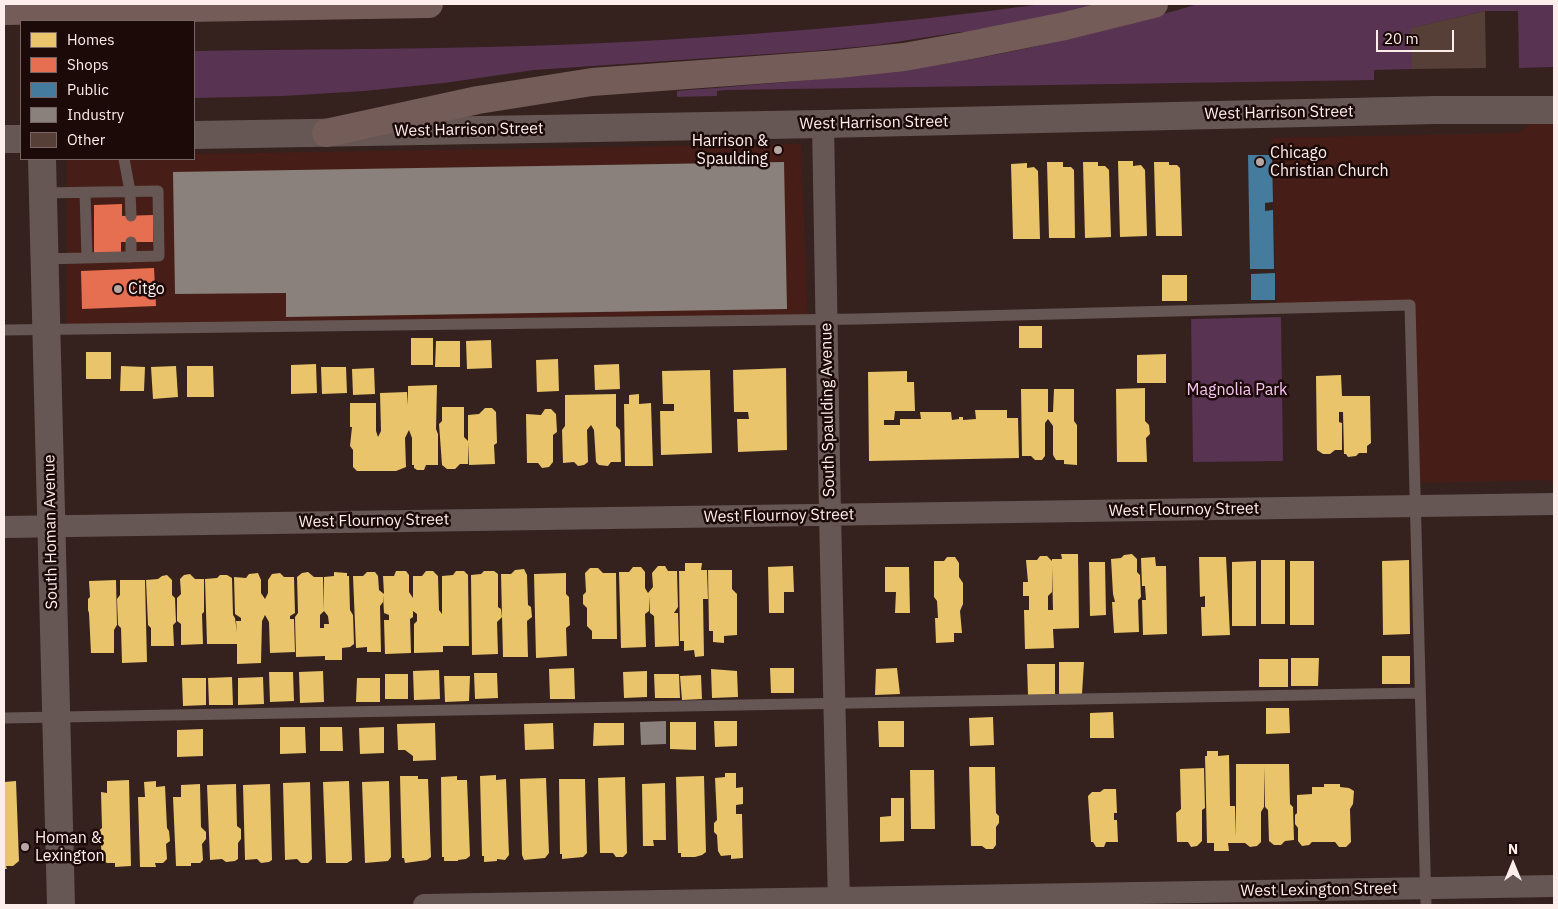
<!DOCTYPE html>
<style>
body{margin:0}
#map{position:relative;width:1558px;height:909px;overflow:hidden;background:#35211e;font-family:"IBM Plex Sans",sans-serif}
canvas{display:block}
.frame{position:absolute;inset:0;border:5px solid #feeeeb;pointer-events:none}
.legend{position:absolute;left:20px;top:20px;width:175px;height:140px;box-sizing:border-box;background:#1b0a08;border:1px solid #766563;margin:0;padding:6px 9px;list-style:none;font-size:15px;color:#feeeeb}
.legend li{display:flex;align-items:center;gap:10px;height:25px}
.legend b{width:25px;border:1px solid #766563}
.north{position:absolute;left:1488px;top:839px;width:50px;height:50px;-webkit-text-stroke:4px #1b0a08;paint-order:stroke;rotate:0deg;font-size:14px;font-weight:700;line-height:20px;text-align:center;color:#feeeeb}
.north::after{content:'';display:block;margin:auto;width:18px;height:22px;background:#feeeeb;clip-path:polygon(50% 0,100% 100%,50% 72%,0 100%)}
.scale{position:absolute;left:1376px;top:30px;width:78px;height:22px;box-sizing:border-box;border:2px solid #feeeeb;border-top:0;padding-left:6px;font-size:15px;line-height:18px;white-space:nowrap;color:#feeeeb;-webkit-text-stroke:4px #1b0a08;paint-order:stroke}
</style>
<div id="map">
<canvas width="1558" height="909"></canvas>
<div class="frame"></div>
<ul class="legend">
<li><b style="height:14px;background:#e9c46a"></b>Homes</li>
<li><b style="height:14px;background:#e76f51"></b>Shops</li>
<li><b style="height:14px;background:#457b9d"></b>Public</li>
<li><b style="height:14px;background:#8a817c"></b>Industry</li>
<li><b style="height:14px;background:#553f36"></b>Other</li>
</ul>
<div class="north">N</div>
<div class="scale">20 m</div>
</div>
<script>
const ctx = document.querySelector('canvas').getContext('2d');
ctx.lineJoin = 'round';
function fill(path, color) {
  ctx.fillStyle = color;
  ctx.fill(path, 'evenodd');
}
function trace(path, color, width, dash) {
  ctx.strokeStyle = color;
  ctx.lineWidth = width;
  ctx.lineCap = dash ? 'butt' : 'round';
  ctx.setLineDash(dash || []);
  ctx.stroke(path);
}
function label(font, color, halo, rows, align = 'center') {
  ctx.font = font + ' "IBM Plex Sans",sans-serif';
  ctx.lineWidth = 5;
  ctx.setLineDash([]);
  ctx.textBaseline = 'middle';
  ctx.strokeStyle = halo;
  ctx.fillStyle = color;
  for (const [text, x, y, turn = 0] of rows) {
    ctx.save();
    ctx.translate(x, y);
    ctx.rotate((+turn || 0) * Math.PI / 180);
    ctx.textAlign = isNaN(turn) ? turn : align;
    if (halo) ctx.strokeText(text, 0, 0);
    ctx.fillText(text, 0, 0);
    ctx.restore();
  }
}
const built = new Path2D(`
 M 1531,123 L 1554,124 L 1554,483 L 1546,480 L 1415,483 L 1410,306 L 1277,309 L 1272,138 L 1517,133 Z
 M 801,144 L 808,320 L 66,329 L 67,159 L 194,159 L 194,154 Z`);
const green = new Path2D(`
 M 1042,4 L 1106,4 L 980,32 L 960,32 L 877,45 L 813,51 L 534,70 L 444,83 L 364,91 L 283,96 L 194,98 L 194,51 C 323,49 453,49 582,44 C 736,37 890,25 1042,4 Z
 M 1198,4 L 1554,4 L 1554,67 L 1519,68 L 1518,11 L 1485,11 L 1412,28 L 1412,69 L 1374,70 L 1374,80 L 726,90 L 717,91 L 717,96 L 677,97 L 677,91 C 786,82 896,75 1004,53 C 1069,40 1134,23 1198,4 Z
 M 1281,317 L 1283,461 L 1193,462 L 1191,319 Z`);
const homes = new Path2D(`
 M 1118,161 L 1133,161 L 1133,166 L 1141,165 L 1145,170 L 1147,236 L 1120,237 Z
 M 1047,162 L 1063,162 L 1063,167 L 1071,167 L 1074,170 L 1075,238 L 1049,238 Z
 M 1083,162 L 1098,162 L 1098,166 L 1105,166 L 1109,170 L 1111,237 L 1085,238 Z
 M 1154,162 L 1169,162 L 1169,165 L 1177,165 L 1180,168 L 1182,236 L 1156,236 Z
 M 1027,163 L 1027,168 L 1034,167 L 1038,171 L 1040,239 L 1013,239 L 1011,164 Z
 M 1162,275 L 1187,275 L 1187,301 L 1162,301 Z
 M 1019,326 L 1042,326 L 1042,348 L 1019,348 Z
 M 411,338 L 433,338 L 433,365 L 411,365 Z
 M 491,340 L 492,368 L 467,369 L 466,341 Z
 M 436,341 L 460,341 L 460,367 L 435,367 Z
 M 86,352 L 111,352 L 111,379 L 86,379 Z
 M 1166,354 L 1166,383 L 1137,383 L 1137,355 Z
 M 558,359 L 559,391 L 537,392 L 536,360 Z
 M 316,364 L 317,393 L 291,394 L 291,365 Z
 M 619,364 L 620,389 L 595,390 L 594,365 Z
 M 121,366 L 145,367 L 144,391 L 120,391 Z
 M 176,366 L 178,397 L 153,399 L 151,367 Z
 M 187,366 L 213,366 L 214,397 L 187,397 Z
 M 321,367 L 346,367 L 347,393 L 322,394 Z
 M 374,368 L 375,394 L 353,395 L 352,369 Z
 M 786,368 L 787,450 L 738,452 L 737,419 L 749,419 L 748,412 L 734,412 L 733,370 Z
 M 710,370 L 712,453 L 661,455 L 660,411 L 674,411 L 674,404 L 663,404 L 662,371 Z
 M 907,371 L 907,382 L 914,382 L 915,411 L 895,411 L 894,420 L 884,420 L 884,425 L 900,425 L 900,419 L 921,419 L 920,412 L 951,412 L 952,420 L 959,419 L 959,417 L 963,417 L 963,420 L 976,419 L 975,410 L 1007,410 L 1007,418 L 1018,418 L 1019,458 L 869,461 L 868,372 Z
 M 1341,375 L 1342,396 L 1370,396 L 1371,443 L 1367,446 L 1367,453 L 1359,453 L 1356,456 L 1348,457 L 1346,454 L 1344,454 L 1343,412 L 1339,412 L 1339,422 L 1342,423 L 1342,450 L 1335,450 L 1330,454 L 1323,454 L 1317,450 L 1316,376 Z
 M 437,385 L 436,429 L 438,434 L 438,465 L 426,465 L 424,470 L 417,470 L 414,468 L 414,465 L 412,465 L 412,438 L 409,430 L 405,438 L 406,467 L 396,471 L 357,471 L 353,467 L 353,450 L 350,446 L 352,427 L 350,427 L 350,403 L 376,403 L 376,431 L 378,437 L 381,431 L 380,393 L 407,392 L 408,405 L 408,386 Z
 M 1145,388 L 1145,421 L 1149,425 L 1150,434 L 1146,438 L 1147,462 L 1117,462 L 1116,389 Z
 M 1021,389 L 1048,389 L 1048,412 L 1053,412 L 1054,389 L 1074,389 L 1074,421 L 1077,425 L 1077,465 L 1064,464 L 1064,460 L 1056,460 L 1053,455 L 1053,426 L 1048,419 L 1045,423 L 1045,456 L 1042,460 L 1035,460 L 1031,456 L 1022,456 Z
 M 616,394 L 616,426 L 620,430 L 621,462 L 611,462 L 608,466 L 599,465 L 596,462 L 594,430 L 591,425 L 587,430 L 588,462 L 584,465 L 578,466 L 574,462 L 563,463 L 562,430 L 565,426 L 565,395 Z
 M 639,394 L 639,404 L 651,403 L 653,466 L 625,466 L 624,404 L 629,404 L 629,395 Z
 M 442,407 L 464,407 L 464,437 L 468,441 L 468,415 L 479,414 L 485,408 L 492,408 L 496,412 L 497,443 L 494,445 L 495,464 L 469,465 L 468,442 L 468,464 L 460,464 L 455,469 L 447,469 L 442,465 L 439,424 L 442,421 Z
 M 545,409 L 551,409 L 556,414 L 557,432 L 553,435 L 553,462 L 549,467 L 542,468 L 538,463 L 527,463 L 526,414 L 541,415 Z
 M 1061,554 L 1078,554 L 1079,628 L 1053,629 L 1054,648 L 1025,649 L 1024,610 L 1029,610 L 1029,596 L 1023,596 L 1023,582 L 1028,582 L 1026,560 L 1037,560 L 1040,556 L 1047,556 L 1052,561 L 1052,559 L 1062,559 ZM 1052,566 L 1053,610 L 1048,610 L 1048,596 L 1052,592 Z
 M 1132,554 L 1137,559 L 1137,572 L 1140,575 L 1141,597 L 1138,600 L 1139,632 L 1114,633 L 1112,602 L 1115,602 L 1113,594 L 1111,559 L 1121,558 L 1124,555 Z
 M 947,557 L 955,557 L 959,563 L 959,577 L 963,583 L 963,604 L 960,611 L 962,633 L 954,633 L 954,642 L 936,643 L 935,618 L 938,618 L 937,601 L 934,597 L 934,561 L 944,561 Z
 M 1155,557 L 1156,566 L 1166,566 L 1167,634 L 1143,635 L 1142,600 L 1146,600 L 1145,586 L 1142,586 L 1141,558 Z
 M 1199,557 L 1226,557 L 1230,635 L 1202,636 L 1201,607 L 1205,607 L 1205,596 L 1200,597 Z
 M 1261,560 L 1285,560 L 1285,624 L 1261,624 Z
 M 1409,560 L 1410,634 L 1383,635 L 1382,561 Z
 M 1256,561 L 1256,626 L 1232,626 L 1232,562 Z
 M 1290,561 L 1314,561 L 1314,625 L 1290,625 Z
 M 1089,562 L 1105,562 L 1106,615 L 1090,616 Z
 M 685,563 L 702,563 L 701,570 L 707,570 L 708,599 L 703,599 L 704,656 L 695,657 L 694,650 L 684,651 L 684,641 L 680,641 L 679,571 L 685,571 Z
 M 658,566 L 665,566 L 668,571 L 677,571 L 678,607 L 674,613 L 678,613 L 679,646 L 655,647 L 654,616 L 650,613 L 649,596 L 649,611 L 645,614 L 646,647 L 621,648 L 619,572 L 629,572 L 633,567 L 641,567 L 645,572 L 645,588 L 648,593 L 653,587 L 652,573 Z
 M 793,566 L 794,592 L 784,592 L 784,613 L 769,613 L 768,567 Z
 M 885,567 L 909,567 L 910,613 L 895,613 L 896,592 L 885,592 Z
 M 590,568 L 598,568 L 603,573 L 616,573 L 617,639 L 592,639 L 592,631 L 587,626 L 587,608 L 583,604 L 583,595 L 586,592 L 585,573 Z
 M 524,569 L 527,575 L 528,605 L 531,607 L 532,617 L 527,621 L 528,657 L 503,657 L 501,574 L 511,574 L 515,570 Z
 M 708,570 L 732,570 L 732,589 L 737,594 L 737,635 L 724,636 L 724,643 L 713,642 L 713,631 L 709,631 Z
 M 396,571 L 406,571 L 409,575 L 409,592 L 413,598 L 413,576 L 422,576 L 426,571 L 433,571 L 438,576 L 439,610 L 442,614 L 442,576 L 453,575 L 456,571 L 464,571 L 468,575 L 469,646 L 443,646 L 443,652 L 414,653 L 414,624 L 417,621 L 417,614 L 413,611 L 413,617 L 410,619 L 411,653 L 385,654 L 384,620 L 389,620 L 389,615 L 384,613 L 383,595 L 383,602 L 380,606 L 381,652 L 367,652 L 367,647 L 356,648 L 353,576 L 363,576 L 367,572 L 375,572 L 378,576 L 379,590 L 384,594 L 383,576 L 394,576 Z
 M 484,571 L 494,571 L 498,574 L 498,607 L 501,609 L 502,617 L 497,622 L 498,654 L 472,655 L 471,575 L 481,574 Z
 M 308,572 L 314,577 L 323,577 L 324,611 L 320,615 L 320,628 L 324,628 L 324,624 L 329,624 L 328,616 L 324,611 L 324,577 L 334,576 L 334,572 L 347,573 L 347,576 L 349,576 L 350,610 L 353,615 L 354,644 L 350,647 L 342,648 L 342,660 L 325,660 L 325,656 L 296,657 L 295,617 L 298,613 L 297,577 L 302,573 Z
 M 258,573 L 261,580 L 261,593 L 265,599 L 268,593 L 268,580 L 272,574 L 280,573 L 284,577 L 294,577 L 295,613 L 290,616 L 290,619 L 294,619 L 295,652 L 270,653 L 269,622 L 265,615 L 262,621 L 261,663 L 237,664 L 237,644 L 207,644 L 205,579 L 217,578 L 220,575 L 227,575 L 232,578 L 233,615 L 235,618 L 237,633 L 236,621 L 241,621 L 241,618 L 235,614 L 234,577 L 246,578 L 249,574 Z
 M 566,573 L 566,594 L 569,597 L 570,625 L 566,628 L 567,656 L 536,658 L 534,574 Z
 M 190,574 L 195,579 L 204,579 L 204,612 L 202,614 L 203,644 L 181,645 L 181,624 L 177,621 L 177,598 L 181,594 L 180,579 L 184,575 Z
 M 167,575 L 172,580 L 172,595 L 175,598 L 176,622 L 173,625 L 174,646 L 151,646 L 151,628 L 148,625 L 146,580 L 158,579 L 162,576 Z
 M 116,580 L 117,625 L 114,630 L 114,653 L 91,653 L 89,613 L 88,610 L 88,599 L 90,597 L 89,581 Z
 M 120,580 L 145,580 L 147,662 L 122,663 L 121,628 L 118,625 L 117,599 L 120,595 Z
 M 1382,656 L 1410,656 L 1410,684 L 1382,684 Z
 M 1291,658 L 1319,658 L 1318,686 L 1291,686 Z
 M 1259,659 L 1288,659 L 1288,687 L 1259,687 Z
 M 1059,662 L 1084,662 L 1082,694 L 1059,694 Z
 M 1027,664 L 1055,664 L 1055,695 L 1028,695 Z
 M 574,668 L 575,699 L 550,699 L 549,669 Z
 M 770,668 L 794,668 L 794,693 L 771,693 Z
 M 897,668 L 900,694 L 875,695 L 876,669 Z
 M 711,669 L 737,671 L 738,697 L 712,698 Z
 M 439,670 L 440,699 L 414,700 L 413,671 Z
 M 323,671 L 324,702 L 300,703 L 299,672 Z
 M 647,671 L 647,697 L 624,698 L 623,672 Z
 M 269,672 L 293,672 L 294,701 L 270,702 Z
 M 474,673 L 497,673 L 498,698 L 475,699 Z
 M 385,674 L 408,674 L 408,699 L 385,699 Z
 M 654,674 L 679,674 L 680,698 L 655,698 Z
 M 701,675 L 702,699 L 682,700 L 680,676 Z
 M 444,676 L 470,676 L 469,701 L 445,702 Z
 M 232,677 L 233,705 L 209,705 L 208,678 Z
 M 263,677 L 264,704 L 238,705 L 238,678 Z
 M 182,678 L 206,678 L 206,705 L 183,706 Z
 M 357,678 L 380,678 L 380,702 L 356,702 Z
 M 1266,708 L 1289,708 L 1290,733 L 1266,734 Z
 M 1113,712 L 1114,738 L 1090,738 L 1090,713 Z
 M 993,717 L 994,745 L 970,746 L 969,718 Z
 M 714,721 L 737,721 L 737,746 L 715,747 Z
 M 878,721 L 904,721 L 904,747 L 879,747 Z
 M 670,722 L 696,722 L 696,750 L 670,749 Z
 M 435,723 L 436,760 L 413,761 L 413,756 L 405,750 L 398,750 L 397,724 Z
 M 553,723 L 554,749 L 525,750 L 524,724 Z
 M 594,723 L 624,723 L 624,745 L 593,746 Z
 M 280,727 L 305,727 L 306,753 L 280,754 Z
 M 320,727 L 342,727 L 343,751 L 320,751 Z
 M 384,727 L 384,753 L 360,754 L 359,728 Z
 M 203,729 L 203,756 L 177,757 L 177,730 Z
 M 1207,751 L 1218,751 L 1218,756 L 1229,755 L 1230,806 L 1235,806 L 1236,837 L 1236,764 L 1289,764 L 1290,804 L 1293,807 L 1294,840 L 1285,841 L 1281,845 L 1274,845 L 1269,841 L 1268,810 L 1265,807 L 1264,766 L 1264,807 L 1261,812 L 1261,842 L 1257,846 L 1250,847 L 1245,843 L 1228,843 L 1229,851 L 1214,851 L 1214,843 L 1207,843 L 1205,756 L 1207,756 Z
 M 969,767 L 995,767 L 996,813 L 999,816 L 999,823 L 996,827 L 996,845 L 993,849 L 986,849 L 982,846 L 971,846 Z
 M 1204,768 L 1205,808 L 1202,810 L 1202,841 L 1197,846 L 1191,847 L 1188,842 L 1177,842 L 1176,813 L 1181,809 L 1180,769 Z
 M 910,770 L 934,770 L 935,829 L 911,829 Z
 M 725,773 L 736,773 L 736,788 L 743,787 L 743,804 L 736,805 L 736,814 L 742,814 L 743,858 L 731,859 L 731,855 L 721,856 L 718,851 L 717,835 L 714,832 L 714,823 L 717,820 L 715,778 L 725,777 Z
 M 496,775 L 496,780 L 506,779 L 509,855 L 505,860 L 497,859 L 497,861 L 484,862 L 484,856 L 482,856 L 480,776 Z
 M 400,776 L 418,776 L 418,779 L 428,779 L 431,857 L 427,860 L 405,863 L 404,858 L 402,858 Z
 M 457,776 L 457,780 L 467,780 L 470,856 L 466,859 L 458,860 L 458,861 L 444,861 L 444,857 L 442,857 L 441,777 Z
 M 704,776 L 706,852 L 702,855 L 695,857 L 681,857 L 681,853 L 678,853 L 676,777 Z
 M 625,777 L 627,853 L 623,857 L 616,857 L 613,853 L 600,853 L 598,778 Z
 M 546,778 L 549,853 L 545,858 L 524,860 L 522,855 L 520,779 Z
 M 559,779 L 585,779 L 587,853 L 583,857 L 562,859 L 562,854 L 560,854 Z
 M 129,780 L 131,866 L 115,867 L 115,863 L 107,863 L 102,860 L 101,845 L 98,841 L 97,832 L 102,828 L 101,792 L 107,793 L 107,781 Z
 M 16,781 L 19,861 L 13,866 L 6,866 L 7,869 L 4,869 L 4,782 Z
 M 156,781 L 156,787 L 165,786 L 167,828 L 169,831 L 170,841 L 166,844 L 167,859 L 163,863 L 155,863 L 156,867 L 140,867 L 138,797 L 145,797 L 144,782 Z
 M 349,781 L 352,860 L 347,863 L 326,863 L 323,782 Z
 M 389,781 L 391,857 L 388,861 L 365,863 L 362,782 Z
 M 310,782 L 312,859 L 308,863 L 301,863 L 297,859 L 285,860 L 283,783 Z
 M 665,783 L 666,840 L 653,840 L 654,846 L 643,846 L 642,784 Z
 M 200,784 L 201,827 L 206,832 L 206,839 L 202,844 L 203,860 L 200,863 L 191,863 L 191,866 L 176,866 L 173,797 L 181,797 L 181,785 Z
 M 236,784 L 237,826 L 241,829 L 241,839 L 238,843 L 238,859 L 235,861 L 226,862 L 222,859 L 210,860 L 207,785 Z
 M 270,784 L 272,860 L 269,862 L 261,863 L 257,859 L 245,860 L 243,785 Z
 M 1324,784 L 1340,784 L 1340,787 L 1349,788 L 1354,791 L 1353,804 L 1350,809 L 1351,842 L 1346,847 L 1339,847 L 1335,842 L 1312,842 L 1309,845 L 1302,846 L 1298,841 L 1298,828 L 1295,824 L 1295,815 L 1297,813 L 1297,795 L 1312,794 L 1312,787 L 1324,787 Z
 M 1104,789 L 1116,789 L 1117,813 L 1114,813 L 1114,820 L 1117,820 L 1118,842 L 1106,842 L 1104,847 L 1096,847 L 1093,842 L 1091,842 L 1088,796 L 1092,792 L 1100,792 Z
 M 891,798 L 904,798 L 904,841 L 880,842 L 880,817 L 891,816 Z`);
const shops = new Path2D(`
 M 122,204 L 122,216 L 153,215 L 153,242 L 121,242 L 121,254 L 94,255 L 94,205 Z
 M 154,268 L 156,306 L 82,309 L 81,271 Z`);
const public = new Path2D(`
 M 1248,155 L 1272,155 L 1273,202 L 1265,203 L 1265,211 L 1273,210 L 1274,269 L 1250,269 Z
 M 1275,273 L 1275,300 L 1251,300 L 1251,274 Z`);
const industry = new Path2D(`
 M 784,162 L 787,309 L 286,317 L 286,293 L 175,294 L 173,172 Z
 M 666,721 L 666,744 L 641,745 L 640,722 Z`);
const building = new Path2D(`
 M 1485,11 L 1486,68 L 1412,69 L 1411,28 Z`);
const lane = new Path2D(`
 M 124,159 L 130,191 L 131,216
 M 43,193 L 158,191 L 159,256 L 44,259
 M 85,193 L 87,258
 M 131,242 L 131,257
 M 4,330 L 859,319 L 1410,305 L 1426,905
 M 4,718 L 1420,693`);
const street = new Path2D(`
 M 823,124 L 830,515 L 839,905
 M 4,527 L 1554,504
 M 424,905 L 1554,886`);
const secondary = new Path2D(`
 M 194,135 L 823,124 L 1436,110 L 1554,110
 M 4,139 L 21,139
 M 42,159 L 61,905`);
const highway = new Path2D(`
 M 4,11 L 429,4
 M 326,133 L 478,100 L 592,82 L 838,64 L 904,57 L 971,45 L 1065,26 L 1154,4`);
const markers = [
 [778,150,5,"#b8a6a3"],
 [1260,162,5,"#b8a6a3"],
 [118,289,5,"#b8a6a3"],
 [25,847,5,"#b8a6a3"]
];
const streetNames = [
 ["West Harrison Street",1279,113,-1],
 ["West Harrison Street",874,123,-1],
 ["West Harrison Street",469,130,-1],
 ["South Spaulding Avenue",828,410,-91],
 ["West Flournoy Street",1184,510,-1],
 ["West Flournoy Street",779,516,-1],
 ["West Flournoy Street",374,521,-1],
 ["South Homan Avenue",51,532,-91],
 ["West Lexington Street",1319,890,-1]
];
const poiNames = [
 ["Harrison &",768,141,"right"],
 ["Spaulding",768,159,"right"],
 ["Chicago",1270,153],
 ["Christian Church",1270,171],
 ["Citgo",128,289],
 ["Homan &",35,838],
 ["Lexington",35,856]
];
const parkNames = [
 ["Magnolia Park",1237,390]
];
fill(built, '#471e17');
fill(green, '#583352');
fill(homes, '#e9c46a');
fill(shops, '#e76f51');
fill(public, '#457b9d');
fill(industry, '#8a817c');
fill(building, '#553f36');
trace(lane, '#665754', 11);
trace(street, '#665754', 22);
trace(secondary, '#665754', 28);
trace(highway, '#745c58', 28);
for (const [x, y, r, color] of markers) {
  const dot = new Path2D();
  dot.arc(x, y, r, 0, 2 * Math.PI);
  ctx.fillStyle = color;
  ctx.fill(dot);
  trace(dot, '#1b0a08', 2);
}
label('16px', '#feeeeb', '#1b0a08', streetNames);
label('16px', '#feeeeb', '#1b0a08', poiNames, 'left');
label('16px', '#f6c4f0', '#1b0a08', parkNames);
</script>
